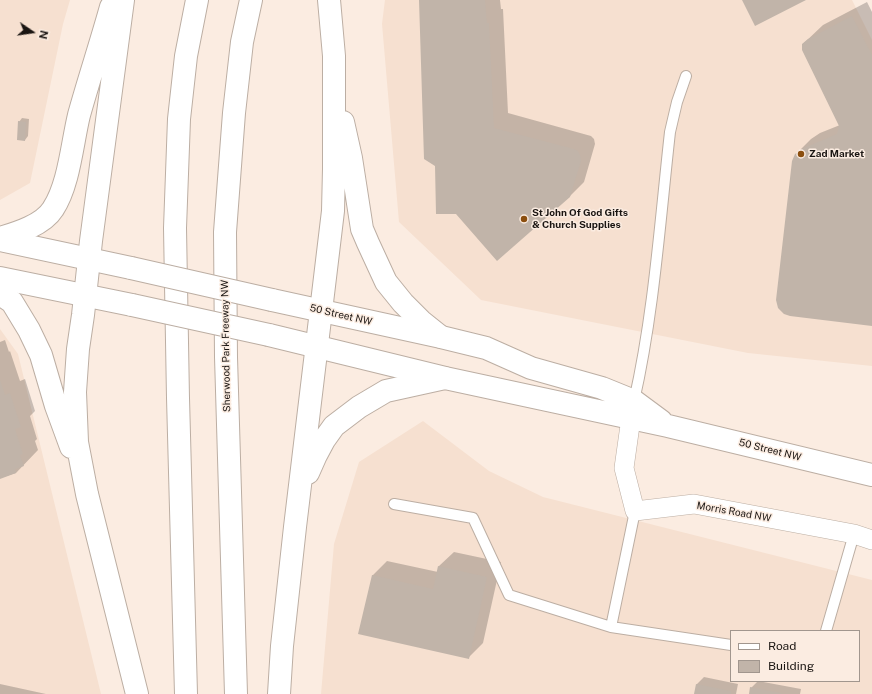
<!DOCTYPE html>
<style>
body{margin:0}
#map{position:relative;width:872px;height:694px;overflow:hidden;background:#fbece1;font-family:"Public Sans",sans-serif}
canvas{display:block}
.legend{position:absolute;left:730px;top:630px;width:130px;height:52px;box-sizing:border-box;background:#fbece1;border:1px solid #a1968e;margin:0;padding:5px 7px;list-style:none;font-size:12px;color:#1a1512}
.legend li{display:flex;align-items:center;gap:8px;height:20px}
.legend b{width:20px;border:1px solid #a1968e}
.north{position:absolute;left:12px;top:12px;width:40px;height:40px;-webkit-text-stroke:3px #fbece1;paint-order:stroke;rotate:103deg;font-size:11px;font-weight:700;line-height:16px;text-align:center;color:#1a1512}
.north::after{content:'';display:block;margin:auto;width:14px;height:18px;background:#1a1512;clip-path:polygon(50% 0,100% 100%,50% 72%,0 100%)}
</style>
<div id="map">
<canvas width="872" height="694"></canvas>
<ul class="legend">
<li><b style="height:5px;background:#fff"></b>Road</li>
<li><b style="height:11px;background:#c1b4a9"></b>Building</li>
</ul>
<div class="north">N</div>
</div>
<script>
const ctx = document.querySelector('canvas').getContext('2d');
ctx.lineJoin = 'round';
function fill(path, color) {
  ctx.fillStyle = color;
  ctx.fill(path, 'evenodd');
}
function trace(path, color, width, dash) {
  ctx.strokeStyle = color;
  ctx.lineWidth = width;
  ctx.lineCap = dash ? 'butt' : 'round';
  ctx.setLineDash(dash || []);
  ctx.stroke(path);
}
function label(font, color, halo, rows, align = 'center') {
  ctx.font = font + ' "Public Sans",sans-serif';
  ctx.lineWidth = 3;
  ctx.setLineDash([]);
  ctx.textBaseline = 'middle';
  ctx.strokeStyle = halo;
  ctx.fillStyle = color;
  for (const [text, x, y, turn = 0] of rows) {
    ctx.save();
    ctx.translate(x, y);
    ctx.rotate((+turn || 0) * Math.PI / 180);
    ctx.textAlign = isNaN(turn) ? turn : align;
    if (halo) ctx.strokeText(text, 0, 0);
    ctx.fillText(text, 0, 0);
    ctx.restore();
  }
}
const built = new Path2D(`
 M 0,0 L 70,0 L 63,24 L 30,183 L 0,200 Z
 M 385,0 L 852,0 L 872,40 L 872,366 L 748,353 L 481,300 L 399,222 L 382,24 Z
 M 0,329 L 18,354 L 101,694 L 0,694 Z
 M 423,421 L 489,471 L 543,497 L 872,580 L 872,694 L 321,694 L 334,544 L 359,462 ZM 731,631 L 859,631 L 859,681 L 731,681 Z`);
const shadow = new Path2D(`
 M 420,0 L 500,0 L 501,9 L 503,9 L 508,113 L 591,136 L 594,139 L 595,144 L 584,182 L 569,197 L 436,166 Z
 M 867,2 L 872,12 L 872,325 L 777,300 L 793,161 L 796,154 L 811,139 L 820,133 L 840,125 L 803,44 L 823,25 Z
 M 22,118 L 29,119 L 28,136 L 25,140 L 19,122 Z
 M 5,340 L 9,352 L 10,351 L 20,381 L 25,379 L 35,411 L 30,416 L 37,439 L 35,441 L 38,450 L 16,473 L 0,478 L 0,342 Z
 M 454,552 L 501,562 L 483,643 L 468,658 L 372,576 L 387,561 L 438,572 L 439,566 Z
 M 704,677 L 738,684 L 736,694 L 695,694 L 697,684 Z
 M 758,681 L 801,689 L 800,694 L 750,694 L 751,688 Z
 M 0,684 L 46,694 L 0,694 Z`);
const building = new Path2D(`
 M 419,0 L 485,0 L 487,23 L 489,23 L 494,128 L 574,149 L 578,151 L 580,155 L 581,161 L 570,197 L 497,261 L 456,214 L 436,214 L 435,166 L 424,159 Z
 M 742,0 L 806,0 L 755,26 Z
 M 852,16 L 872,55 L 872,326 L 790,316 L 784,314 L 778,308 L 776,300 L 792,161 L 795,154 L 804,148 L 837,134 L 839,126 L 802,50 L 802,44 L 808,39 Z
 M 18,121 L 26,122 L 25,141 L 17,140 Z
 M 0,380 L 5,395 L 10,393 L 21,427 L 15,429 L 23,454 L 20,455 L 24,466 L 15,469 L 16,473 L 0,479 Z
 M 438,566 L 487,577 L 469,659 L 358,634 L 372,575 L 433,589 Z
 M 696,684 L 731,691 L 731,694 L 694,694 Z
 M 750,687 L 781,693 L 781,694 L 749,694 Z`);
const service = new Path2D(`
 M 634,401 C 654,313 660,221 670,132 L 677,102 L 686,76
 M 394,504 L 473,518 L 509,595 L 611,627 L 731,645
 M 611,627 L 635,511
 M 826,631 L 854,534`);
const minor = new Path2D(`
 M 633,404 L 624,468 L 635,511 L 694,504 L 854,534 L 872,540`);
const secondary = new Path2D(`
 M 0,240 L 131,268
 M 0,278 L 132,305
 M 272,300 L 441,337 L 486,348 L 531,368 L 602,388 L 634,401 L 661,421
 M 269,335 L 445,378 L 668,426 L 872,475`);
const motorway = new Path2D(`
 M 123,0 L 91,241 L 83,315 L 78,349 L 75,392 L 77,442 L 87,494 L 137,694
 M 343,122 L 351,158 L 362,229 L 368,243 L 386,282 L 403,303 L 421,321 L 441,337
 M 0,238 C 17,233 43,225 53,209 C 69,185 72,144 79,115 C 89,79 101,43 111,7
 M 0,294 L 12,302 L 29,330 L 41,355 L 56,406 L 71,447
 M 308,473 L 316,455 L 324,440 L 334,426 L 359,407 L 386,391 L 445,378
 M 186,694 L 178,398 L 175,228 L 179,119 L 186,56 L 197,0
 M 236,694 L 226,357 L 225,232 L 234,113 L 242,42 L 251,0
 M 279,694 L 282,646 L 295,527 L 333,211 L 334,169 L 334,56 L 329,0`);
const secondaryBridge = new Path2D(`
 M 131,268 L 272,300
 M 132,305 L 269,335`);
const markers = [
 [801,154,4,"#8b4e0e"],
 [524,219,4,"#8b4e0e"]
];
const poiNames = [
 ["Zad Market",809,154],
 ["St John Of God Gifts",532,213],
 ["& Church Supplies",532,225]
];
const streetNames = [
 ["50 Street NW",341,315,13],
 ["Sherwood Park Freeway NW",226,346,-91],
 ["50 Street NW",770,450,14],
 ["Morris Road NW",734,512,10]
];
fill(built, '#f6e0d0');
fill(shadow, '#0003');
fill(building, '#c1b4a9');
trace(service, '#bcaea3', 12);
trace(minor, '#bcaea3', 20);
trace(secondary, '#bcaea3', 24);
trace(motorway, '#bcaea3', 24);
trace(service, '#fff', 10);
trace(minor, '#fff', 19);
trace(secondary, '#fff', 22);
trace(motorway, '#fff', 22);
trace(secondaryBridge, '#bcaea3', 24, []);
trace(secondaryBridge, '#fff', 22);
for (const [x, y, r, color] of markers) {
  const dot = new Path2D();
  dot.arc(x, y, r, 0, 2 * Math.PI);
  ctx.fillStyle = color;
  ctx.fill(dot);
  trace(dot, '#fbece1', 1.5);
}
label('bold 10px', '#1a1512', '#fbece1', poiNames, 'left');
label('10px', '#1a1512', '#fbece1', streetNames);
</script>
